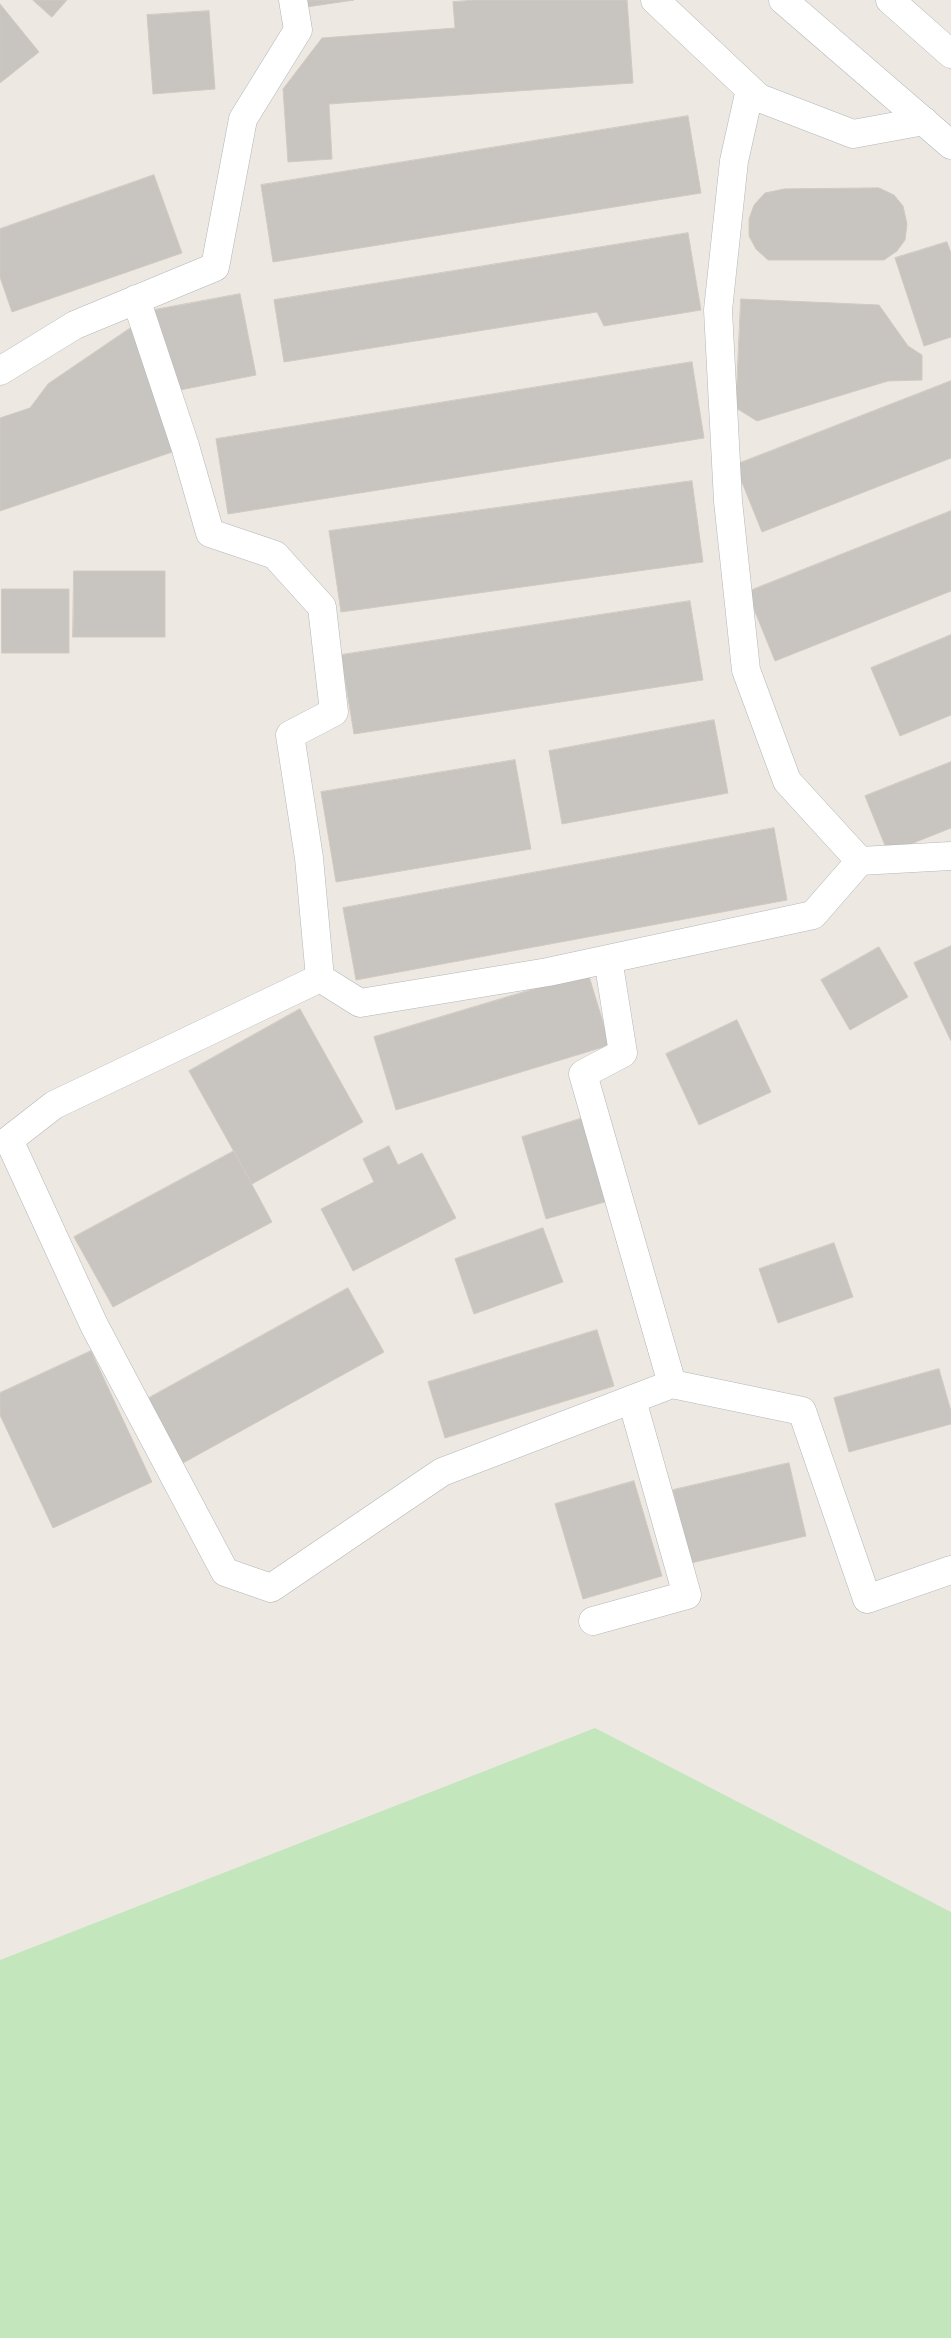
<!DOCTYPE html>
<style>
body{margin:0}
canvas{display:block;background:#ede9e2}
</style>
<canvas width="951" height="2338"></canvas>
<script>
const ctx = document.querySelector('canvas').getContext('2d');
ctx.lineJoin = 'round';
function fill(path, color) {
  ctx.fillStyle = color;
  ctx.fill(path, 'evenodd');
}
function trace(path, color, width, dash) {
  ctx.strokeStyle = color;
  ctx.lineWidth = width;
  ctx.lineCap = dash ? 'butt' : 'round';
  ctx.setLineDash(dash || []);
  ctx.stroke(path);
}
const green = new Path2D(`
 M 595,1728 L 951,1912 L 951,2338 L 0,2338 L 0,1960 Z`);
const building = new Path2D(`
 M 33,0 L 67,0 L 52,17 Z
 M 298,0 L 354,0 L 300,8 Z
 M 476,0 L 627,0 L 633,83 L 329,104 L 332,159 L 288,162 L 283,89 L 322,38 L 455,28 L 453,2 Z
 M 0,4 L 39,52 L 0,83 Z
 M 209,11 L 215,89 L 153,94 L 147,15 Z
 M 688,116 L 701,193 L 273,262 L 261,185 Z
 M 154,175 L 182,253 L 12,312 L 0,277 L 0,229 Z
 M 879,188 L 894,195 L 903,206 L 907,224 L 905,240 L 897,251 L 884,260 L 768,260 L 756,249 L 749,236 L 749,219 L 754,205 L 765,193 L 784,189 Z
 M 688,233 L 701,310 L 604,326 L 597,312 L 284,362 L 274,300 Z
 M 947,242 L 951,253 L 951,337 L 924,346 L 895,258 Z
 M 240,294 L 256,375 L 170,392 L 154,310 Z
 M 741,299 L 879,305 L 908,346 L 922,355 L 922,380 L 888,381 L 757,421 L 736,408 Z
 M 135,325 L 178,450 L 0,511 L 0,418 L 30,408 L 48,384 Z
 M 692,362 L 704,438 L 228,514 L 216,439 Z
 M 951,381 L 951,458 L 762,532 L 735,465 Z
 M 692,481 L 703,562 L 341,612 L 329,531 Z
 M 951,511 L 951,591 L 775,661 L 747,592 Z
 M 74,571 L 165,571 L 165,637 L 73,637 Z
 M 2,589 L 69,589 L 69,653 L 2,653 Z
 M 690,601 L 703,680 L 354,734 L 341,655 Z
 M 951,635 L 951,715 L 900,736 L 871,668 Z
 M 714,720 L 728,793 L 562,824 L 549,751 Z
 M 515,760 L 531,849 L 336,882 L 321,792 Z
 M 951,762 L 951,828 L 888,853 L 865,796 Z
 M 774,828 L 787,900 L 356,980 L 343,908 Z
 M 951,946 L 951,1041 L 914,963 Z
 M 879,947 L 908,997 L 850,1030 L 821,980 Z
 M 588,973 L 610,1045 L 396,1110 L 374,1037 Z
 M 300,1009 L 363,1122 L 252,1184 L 189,1071 Z
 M 737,1020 L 771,1092 L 699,1125 L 666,1054 Z
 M 583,1118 L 608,1201 L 546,1219 L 522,1137 Z
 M 389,1146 L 398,1165 L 422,1153 L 456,1218 L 353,1271 L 321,1209 L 374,1182 L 363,1159 Z
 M 234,1151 L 272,1222 L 113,1307 L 74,1237 Z
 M 543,1228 L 563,1282 L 474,1314 L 455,1259 Z
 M 834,1243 L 853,1297 L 778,1323 L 759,1269 Z
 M 348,1288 L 384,1352 L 183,1463 L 147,1399 Z
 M 597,1330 L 614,1386 L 445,1438 L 428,1382 Z
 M 91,1351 L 152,1482 L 53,1528 L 0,1415 L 0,1393 Z
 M 939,1369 L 951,1411 L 951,1424 L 849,1452 L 834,1398 Z
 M 789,1463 L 806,1536 L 691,1563 L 673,1490 Z
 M 634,1481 L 662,1576 L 583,1599 L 555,1504 Z`);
const minor = new Path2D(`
 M 655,0 L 759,98
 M 924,121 L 853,134 L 749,94 L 734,161 L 718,310 L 728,501 L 746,670 L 787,781 L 860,861 L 951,856
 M 136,299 L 185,446 L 210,533 L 275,555 L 322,607 L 334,712 L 290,735 L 309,858 L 320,978 L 360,1003 L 548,972 L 813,915 L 860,861
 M 0,371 L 75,325 L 215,267 L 243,119 L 298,30 L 293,0
 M 320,978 L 54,1105 L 9,1140 L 94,1325 L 225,1572 L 271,1588 L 442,1472 L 672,1384 L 583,1074 L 623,1053 L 608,959
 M 672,1384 L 802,1411 L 867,1599 L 951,1570
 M 593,1621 L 687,1595 L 632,1400`);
const secondary = new Path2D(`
 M 783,0 L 951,145
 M 890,0 L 951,54`);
fill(green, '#c3e6bd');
fill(building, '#c8c4bf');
trace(building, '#d2cac0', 1);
trace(minor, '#b2b6b9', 29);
trace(secondary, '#b3b8bd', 29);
trace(minor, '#fff', 28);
trace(secondary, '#fff', 28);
</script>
